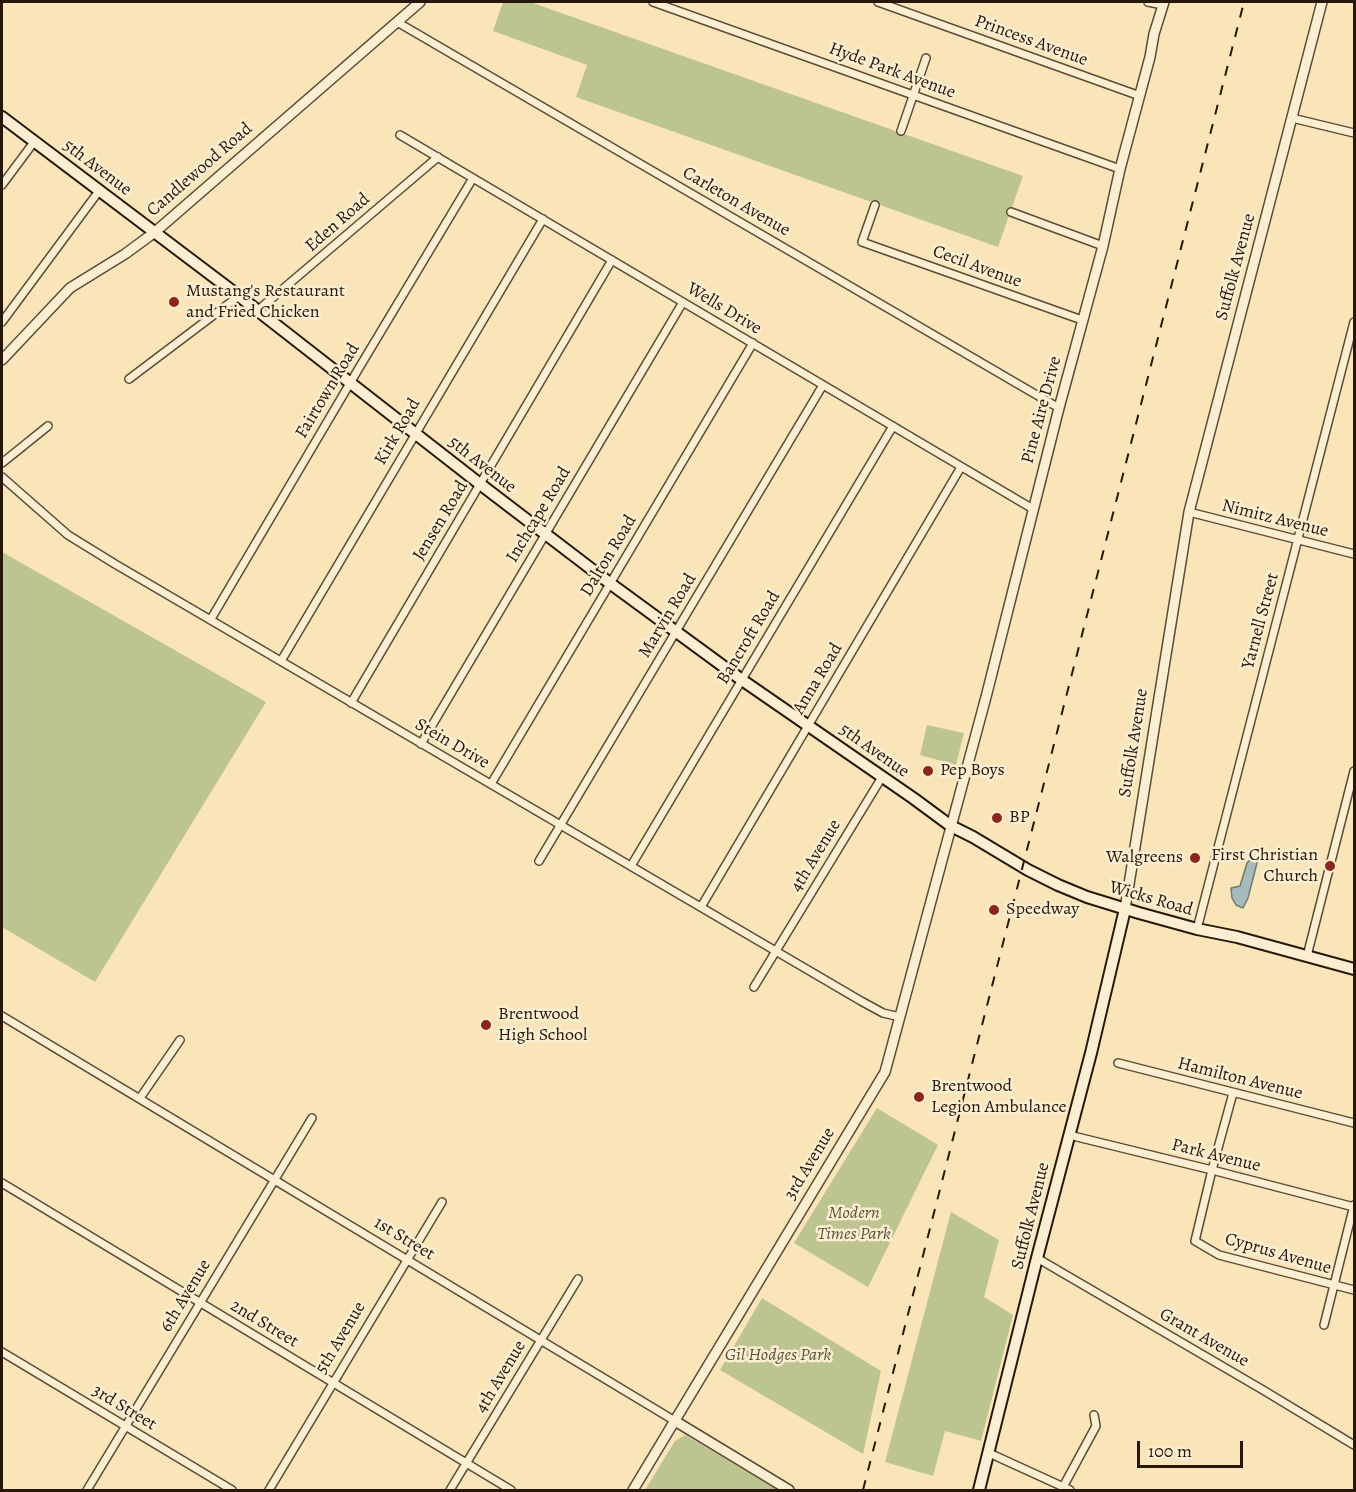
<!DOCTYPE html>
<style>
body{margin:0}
#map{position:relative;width:1356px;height:1492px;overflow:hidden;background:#f9e5b8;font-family:Alegreya,serif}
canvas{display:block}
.frame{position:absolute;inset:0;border:3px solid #27160a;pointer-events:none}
.scale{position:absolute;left:1137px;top:1441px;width:106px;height:27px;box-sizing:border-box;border:3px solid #27160a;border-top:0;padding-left:8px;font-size:18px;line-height:21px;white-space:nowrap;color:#27160a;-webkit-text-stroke:4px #fbeed1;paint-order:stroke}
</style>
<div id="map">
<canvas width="1356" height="1492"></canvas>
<div class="frame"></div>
<div class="scale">100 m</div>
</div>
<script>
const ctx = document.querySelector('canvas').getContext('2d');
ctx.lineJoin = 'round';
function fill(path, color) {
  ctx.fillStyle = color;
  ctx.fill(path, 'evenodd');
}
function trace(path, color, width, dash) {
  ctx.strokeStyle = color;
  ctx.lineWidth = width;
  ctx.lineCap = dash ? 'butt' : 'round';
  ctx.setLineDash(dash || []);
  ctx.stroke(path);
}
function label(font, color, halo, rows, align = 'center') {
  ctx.font = font + ' Alegreya,serif';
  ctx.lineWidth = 5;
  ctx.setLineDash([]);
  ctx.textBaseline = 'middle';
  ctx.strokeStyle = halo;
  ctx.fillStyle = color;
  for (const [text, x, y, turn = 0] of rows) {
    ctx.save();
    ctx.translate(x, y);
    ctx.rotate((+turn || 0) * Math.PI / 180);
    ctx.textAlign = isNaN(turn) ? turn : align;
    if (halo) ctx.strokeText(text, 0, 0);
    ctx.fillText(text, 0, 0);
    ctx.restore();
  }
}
const green = new Path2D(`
 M 503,2 L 530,2 L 1023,176 L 998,247 L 576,97 L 587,65 L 493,31 Z
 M 2,552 L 266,702 L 95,982 L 2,927 Z
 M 927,725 L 964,733 L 956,765 L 920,755 Z
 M 877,1108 L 938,1145 L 868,1287 L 794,1243 Z
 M 951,1212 L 999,1240 L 984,1297 L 1013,1315 L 981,1441 L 945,1431 L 933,1476 L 885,1462 Z
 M 762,1298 L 881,1371 L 863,1454 L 720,1370 Z
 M 685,1435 L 778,1490 L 645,1490 L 675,1441 Z`);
const water = new Path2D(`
 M 1252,857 L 1258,859 L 1248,898 L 1243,908 L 1236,905 L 1232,898 L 1231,888 L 1240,886 L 1247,863 Z`);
const minor = new Path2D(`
 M 653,2 L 1120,169
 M 878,2 L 1140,96
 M 1148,2 L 1163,5
 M 397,22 L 1059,408
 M 1292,118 L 1354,133
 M 901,131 L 926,58
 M 400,135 L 1033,509
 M 2,185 L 34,142
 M 875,205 L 862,242 L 1082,320
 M 1011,212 L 1103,246
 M 257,311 L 438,157
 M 2,322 L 99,191
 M 129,379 L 239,296
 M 2,463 L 48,426
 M 2,477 L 68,535 L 115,564 L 861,1001 L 883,1013 L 900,1017
 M 1189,512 L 1354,554
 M 211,619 L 359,368 L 473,178
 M 281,661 L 543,219
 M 351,703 L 612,260
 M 421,744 L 683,302
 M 491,784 L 753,343
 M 539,861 L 823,385
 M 631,866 L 893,426
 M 701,907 L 961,467
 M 1197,929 L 1354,322
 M 1307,956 L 1354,771
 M 754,987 L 882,777
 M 2,1016 L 675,1421
 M 1118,1063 L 1354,1123
 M 1233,1093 L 1212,1170 L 1195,1241 L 1219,1255 L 1354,1290
 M 140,1098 L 180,1040
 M 1069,1135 L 1212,1170 L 1354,1207
 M 2,1183 L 511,1490
 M 1037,1258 L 1263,1390 L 1354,1445
 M 1324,1325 L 1354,1205
 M 2,1352 L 232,1490
 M 989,1453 L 1070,1490
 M 1063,1487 L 1096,1426 L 1094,1415
 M 87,1490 L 312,1118
 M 269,1490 L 442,1202
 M 450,1490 L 578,1279`);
const tertiary = new Path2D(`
 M 2,360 L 70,288 L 125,254 L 155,232 L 420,2
 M 1125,909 L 1189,512 L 1322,2
 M 675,1421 L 789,1490
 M 633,1490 L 885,1072 L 986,697 L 1059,408 L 1103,246 L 1120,169 L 1150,57 L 1154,34 L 1164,2`);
const secondary = new Path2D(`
 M 2,117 L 239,296 L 480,484 L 611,584 L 742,680 L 913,798 L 951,826 L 973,837 L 1028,870 L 1058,885 L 1087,897 L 1139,913 L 1197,929 L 1237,937 L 1354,969
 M 979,1490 L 1037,1258 L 1091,1053 L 1125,909`);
const rail = new Path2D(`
 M 863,1490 L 1244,2`);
const markers = [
 [174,302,6,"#8f2418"],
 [928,771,6,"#8f2418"],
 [997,818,6,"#8f2418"],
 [1195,858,6,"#8f2418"],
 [1330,866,6,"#8f2418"],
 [994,910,6,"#8f2418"],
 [486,1025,6,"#8f2418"],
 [919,1097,6,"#8f2418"]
];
const streetNames = [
 ["Princess Avenue",1031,41,20],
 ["Hyde Park Avenue",892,71,20],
 ["5th Avenue",97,168,37],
 ["Candlewood Road",200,170,-41],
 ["Carleton Avenue",736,202,30],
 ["Eden Road",338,223,-41],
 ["Cecil Avenue",977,267,20],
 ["Suffolk Avenue",1236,267,-75],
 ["Wells Drive",724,309,31],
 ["Fairtown Road",328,391,-59],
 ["Pine Aire Drive",1042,410,-75],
 ["Kirk Road",398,432,-60],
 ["5th Avenue",482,465,38],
 ["Inchcape Road",539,515,-59],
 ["Nimitz Avenue",1275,519,14],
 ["Jensen Road",441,521,-59],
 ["Dalton Road",609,556,-59],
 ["Marvin Road",668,616,-59],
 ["Yarnell Street",1261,621,-75],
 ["Bancroft Road",749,638,-59],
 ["Anna Road",818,679,-59],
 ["Suffolk Avenue",1134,743,-81],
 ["Stein Drive",452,744,30],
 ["5th Avenue",874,751,35],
 ["4th Avenue",816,856,-59],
 ["Wicks Road",1151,899,16],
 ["Hamilton Avenue",1240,1079,14],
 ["Park Avenue",1216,1156,14],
 ["3rd Avenue",810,1164,-59],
 ["Suffolk Avenue",1031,1216,-76],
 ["1st Street",404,1239,31],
 ["Cyprus Avenue",1278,1254,16],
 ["6th Avenue",186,1296,-59],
 ["2nd Street",264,1324,31],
 ["5th Avenue",341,1338,-59],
 ["Grant Avenue",1204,1338,30],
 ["4th Avenue",501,1377,-59],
 ["3rd Street",124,1408,31]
];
const poiNames = [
 ["Mustang's Restaurant",186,292],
 ["and Fried Chicken",186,313],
 ["Pep Boys",940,771],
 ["BP",1009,818],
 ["First Christian",1318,856,"right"],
 ["Church",1318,877,"right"],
 ["Walgreens",1183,858,"right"],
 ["Speedway",1006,910],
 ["Brentwood",498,1015],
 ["High School",498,1036],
 ["Brentwood",931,1087],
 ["Legion Ambulance",931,1108]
];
const parkNames = [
 ["Modern",854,1214],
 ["Times Park",854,1235],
 ["Gil Hodges Park",778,1356]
];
fill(green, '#bcc58f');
fill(water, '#a4bcbb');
trace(water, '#727a74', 1.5);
trace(minor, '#5c4a36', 10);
trace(tertiary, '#5c4a36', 12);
trace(secondary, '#27160a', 14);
trace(minor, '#fbeed1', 7);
trace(tertiary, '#fbeed1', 9);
trace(secondary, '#fbeed1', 10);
trace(rail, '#27160a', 2, [10, 10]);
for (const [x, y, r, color] of markers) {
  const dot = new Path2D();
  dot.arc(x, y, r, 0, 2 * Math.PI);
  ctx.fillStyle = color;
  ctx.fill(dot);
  trace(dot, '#fbeed1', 2);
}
label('18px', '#27160a', '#fbeed1', streetNames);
label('18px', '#27160a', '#fbeed1', poiNames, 'left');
label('italic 18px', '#5b5339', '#fbeed1', parkNames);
</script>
